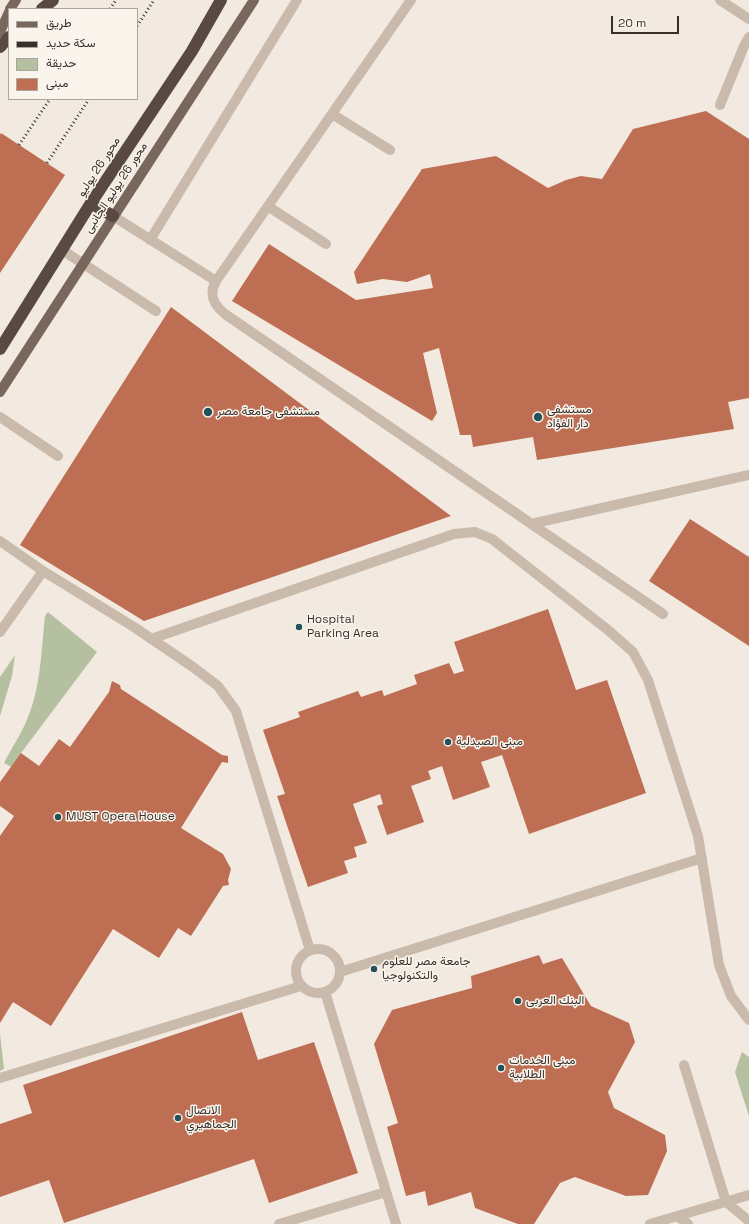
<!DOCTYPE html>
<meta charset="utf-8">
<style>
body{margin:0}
#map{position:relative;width:749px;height:1224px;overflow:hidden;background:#f2eae0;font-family:"Space Grotesk",Vazirmatn,sans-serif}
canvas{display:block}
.legend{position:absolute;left:8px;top:8px;width:130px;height:92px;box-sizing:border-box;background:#f9f4ec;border:1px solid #aca59f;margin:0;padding:5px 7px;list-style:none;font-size:12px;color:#382f2b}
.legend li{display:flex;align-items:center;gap:8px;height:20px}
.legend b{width:20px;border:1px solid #aca59f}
.scale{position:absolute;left:611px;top:16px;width:68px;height:18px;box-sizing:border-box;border:2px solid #382f2b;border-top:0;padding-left:5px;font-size:12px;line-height:14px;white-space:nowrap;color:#382f2b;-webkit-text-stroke:3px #f9f4ec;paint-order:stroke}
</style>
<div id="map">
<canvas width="749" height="1224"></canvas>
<ul class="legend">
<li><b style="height:5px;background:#79675d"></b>طريق</li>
<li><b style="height:5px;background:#382f2b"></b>سكة حديد</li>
<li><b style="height:11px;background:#b5c0a1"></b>حديقة</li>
<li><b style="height:11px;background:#be6e52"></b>مبنى</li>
</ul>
<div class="scale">20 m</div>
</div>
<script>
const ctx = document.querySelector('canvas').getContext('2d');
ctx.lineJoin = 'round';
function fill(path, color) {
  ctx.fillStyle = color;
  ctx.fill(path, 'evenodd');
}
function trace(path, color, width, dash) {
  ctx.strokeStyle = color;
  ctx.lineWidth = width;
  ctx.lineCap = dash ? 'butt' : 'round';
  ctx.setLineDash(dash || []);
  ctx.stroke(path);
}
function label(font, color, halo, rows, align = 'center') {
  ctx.font = font + ' "Space Grotesk",Vazirmatn,sans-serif';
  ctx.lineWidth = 3;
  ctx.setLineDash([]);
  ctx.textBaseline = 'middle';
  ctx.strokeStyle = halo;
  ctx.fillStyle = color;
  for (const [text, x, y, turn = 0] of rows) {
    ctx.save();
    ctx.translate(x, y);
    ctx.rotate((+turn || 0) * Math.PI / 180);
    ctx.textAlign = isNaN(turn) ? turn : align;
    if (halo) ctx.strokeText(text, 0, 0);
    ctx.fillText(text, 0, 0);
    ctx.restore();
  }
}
const green = new Path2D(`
 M 48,612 L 97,652 L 21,753 L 17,770 L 4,763 C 11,749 20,736 26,722 C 41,689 41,652 45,616 Z
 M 15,655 L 12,676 L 0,716 L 0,677 Z
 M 0,1034 L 4,1069 L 0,1071 Z
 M 742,1052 L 749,1057 L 749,1116 L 735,1072 Z`);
const building = new Path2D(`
 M 706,111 L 749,139 L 749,398 L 728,402 L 734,429 L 537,460 L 533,437 L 473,447 L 471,435 L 460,435 L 439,348 L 423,353 L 437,413 L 432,421 L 232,301 L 269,244 L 356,300 L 433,288 L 430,274 L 407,282 L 383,279 L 357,284 L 354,272 L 422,169 L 496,156 L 548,188 L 566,180 L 581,176 L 602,179 L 633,129 Z
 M 1,133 L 65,175 L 0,273 L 0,135 Z
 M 171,307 L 451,516 L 144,621 L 20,545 Z
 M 690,519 L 749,557 L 749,646 L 649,581 Z
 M 548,609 L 576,690 L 607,680 L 646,793 L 529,834 L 502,755 L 481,762 L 490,787 L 453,800 L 442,766 L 428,771 L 431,779 L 411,786 L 424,822 L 387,835 L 377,806 L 383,804 L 380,794 L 353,804 L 367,843 L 354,847 L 357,857 L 344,861 L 348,873 L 308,887 L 277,796 L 285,794 L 263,730 L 300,717 L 298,712 L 358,691 L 361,697 L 382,690 L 384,696 L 417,684 L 414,675 L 449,663 L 454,674 L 464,671 L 454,642 Z
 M 112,681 L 120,685 L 121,689 L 222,755 L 228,756 L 228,763 L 222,762 L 181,828 L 223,854 L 231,869 L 228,880 L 229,885 L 223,886 L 191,936 L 178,928 L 159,958 L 113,929 L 51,1026 L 13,1002 L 0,1023 L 0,836 L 14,816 L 0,806 L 0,782 L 21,753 L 39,766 L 59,739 L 70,747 L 109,692 Z
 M 539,955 L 543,964 L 562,958 L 591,1006 L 629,1023 L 635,1042 L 608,1092 L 614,1108 L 665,1135 L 667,1151 L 648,1195 L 626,1196 L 575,1177 L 560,1183 L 534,1224 L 518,1224 L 475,1208 L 471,1192 L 428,1206 L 425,1191 L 406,1196 L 387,1127 L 398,1123 L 374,1044 L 392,1010 L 472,988 L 471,976 Z
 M 242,1012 L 258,1060 L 314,1042 L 358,1173 L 269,1203 L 254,1159 L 64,1223 L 49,1180 L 0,1197 L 0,1124 L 32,1113 L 23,1085 Z`);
const minor = new Path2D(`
 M 411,0 L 216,281 C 208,295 214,305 225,314 L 663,614
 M 720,0 L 749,19
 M 720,105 L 744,46 L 749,37
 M 332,114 L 390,150
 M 269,207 L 326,244
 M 113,216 L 216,281
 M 150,240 L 297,0
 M 62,250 L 156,311
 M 0,417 L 58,456
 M 531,524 L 749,475
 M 0,541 L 43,571 L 134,627 L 193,667 L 218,686 L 236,711 L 310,950
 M 0,632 L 43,571
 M 151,639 L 454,534 L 475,532 L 492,539 L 608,630 L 633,652 L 648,680 L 698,836 L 719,965 L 731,996 L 749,1020
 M296 971a22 22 0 1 1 44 0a22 22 0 1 1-44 0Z
 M 340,972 L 702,858
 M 325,992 L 396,1224
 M 684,1065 L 726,1202 L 749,1221
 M 0,1078 L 301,986
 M 677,1216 L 688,1224
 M 279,1224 L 386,1192
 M 650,1224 L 749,1195`);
const major = new Path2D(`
 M 10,9 L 16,0
 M 0,32 L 9,12
 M 0,392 L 254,0`);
const highway = new Path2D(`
 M 42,9 L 53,0
 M 0,47 L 9,37
 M 91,203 L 113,216
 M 0,349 L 91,203 L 192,51 L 221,0`);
const rail = new Path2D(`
 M 110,9 L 116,0
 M 137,26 L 154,0
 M 19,145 L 50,99
 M 47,163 L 89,99`);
const markers = [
 [208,412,5,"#235257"],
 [538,417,5,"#235257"],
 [299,627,4,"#235257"],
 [448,742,4,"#235257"],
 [58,817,4,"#235257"],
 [374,969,4,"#235257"],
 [518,1001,4,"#235257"],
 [501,1068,4,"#235257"],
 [178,1118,4,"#235257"]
];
const streetNames = [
 ["محور 26 يوليو",99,167,-57],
 ["محور 26 يوليو الجانبى",116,188,-57]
];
const poiNames = [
 ["مستشفى",547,410],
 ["دار الفؤاد",547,424],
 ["مستشفى جامعة مصر",217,412],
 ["Hospital",307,620],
 ["Parking Area",307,634],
 ["مبنى الصيدلية",456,742],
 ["MUST Opera House",66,817],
 ["جامعة مصر للعلوم",382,962],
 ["والتكنولوجيا",382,976],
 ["البنك العربى",526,1001],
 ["مبنى الخدمات",509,1061],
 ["الطلابية",509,1075],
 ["الاتصال",186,1111],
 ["الجماهيري",186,1125]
];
fill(green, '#b5c0a1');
fill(building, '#be6e52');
trace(minor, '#c9baac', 10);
trace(major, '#79675d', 10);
trace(highway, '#584a42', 12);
trace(rail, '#382f2b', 3, [1, 3]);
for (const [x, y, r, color] of markers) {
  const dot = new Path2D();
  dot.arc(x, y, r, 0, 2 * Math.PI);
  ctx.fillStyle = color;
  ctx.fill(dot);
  trace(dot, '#f9f4ec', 1.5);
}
label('12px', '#382f2b', '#f9f4ec', streetNames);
label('12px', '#382f2b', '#f9f4ec', poiNames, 'left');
</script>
